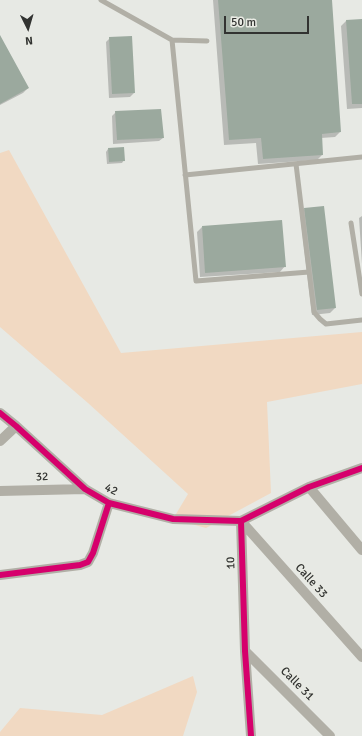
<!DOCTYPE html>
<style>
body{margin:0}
#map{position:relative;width:362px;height:736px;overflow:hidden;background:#e7e9e4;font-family:Signika,sans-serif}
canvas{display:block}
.north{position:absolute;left:8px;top:8px;width:40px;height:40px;-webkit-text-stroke:3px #e8eae3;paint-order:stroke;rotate:175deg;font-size:11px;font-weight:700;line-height:16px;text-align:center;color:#323331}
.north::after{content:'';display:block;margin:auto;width:14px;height:18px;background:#323331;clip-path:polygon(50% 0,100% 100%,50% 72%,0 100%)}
.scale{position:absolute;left:224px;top:16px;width:85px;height:18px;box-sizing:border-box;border:2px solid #323331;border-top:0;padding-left:5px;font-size:12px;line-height:14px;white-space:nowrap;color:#323331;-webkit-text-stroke:3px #e8eae3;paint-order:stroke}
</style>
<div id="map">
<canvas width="362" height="736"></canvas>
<div class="north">N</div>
<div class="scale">50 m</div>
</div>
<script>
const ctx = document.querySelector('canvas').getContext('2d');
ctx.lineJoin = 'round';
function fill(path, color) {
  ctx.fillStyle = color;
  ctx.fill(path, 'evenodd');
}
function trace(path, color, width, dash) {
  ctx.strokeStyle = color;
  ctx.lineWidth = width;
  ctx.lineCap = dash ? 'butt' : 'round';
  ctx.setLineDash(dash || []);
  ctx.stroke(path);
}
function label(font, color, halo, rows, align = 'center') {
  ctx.font = font + ' Signika,sans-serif';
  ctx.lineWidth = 3;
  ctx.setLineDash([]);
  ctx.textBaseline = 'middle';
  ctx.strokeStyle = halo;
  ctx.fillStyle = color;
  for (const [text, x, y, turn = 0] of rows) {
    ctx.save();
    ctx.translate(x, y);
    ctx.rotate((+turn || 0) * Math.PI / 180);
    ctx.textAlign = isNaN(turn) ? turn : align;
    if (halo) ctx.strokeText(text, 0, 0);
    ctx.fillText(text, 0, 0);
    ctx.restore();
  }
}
const green = new Path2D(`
 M 9,150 L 121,353 L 362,332 L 362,384 L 267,402 L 271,493 L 206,528 L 173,519 L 188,494 L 88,403 L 0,327 L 0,153 Z
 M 193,676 L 197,692 L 183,736 L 0,736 L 0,732 L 20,708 L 102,715 Z`);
const shadow = new Path2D(`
 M 213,0 L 330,0 L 340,132 L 335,137 L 321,138 L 322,155 L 317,160 L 258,164 L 256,143 L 224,145 Z
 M 362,20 L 362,108 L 347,109 L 341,26 L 346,21 Z
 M 0,37 L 28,88 L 23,93 L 0,105 Z
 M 110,38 L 134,93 L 130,97 L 109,98 L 106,42 Z
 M 116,112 L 163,138 L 159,141 L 113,144 L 112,116 Z
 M 108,149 L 124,160 L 122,163 L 107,164 L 106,152 Z
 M 305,209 L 335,308 L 330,313 L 312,315 L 300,214 Z
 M 362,216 L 362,264 L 359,218 Z
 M 202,227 L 285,266 L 280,272 L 200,277 L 197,232 Z`);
const building = new Path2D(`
 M 218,0 L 332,0 L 341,132 L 322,134 L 323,155 L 263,159 L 261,138 L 229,140 Z
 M 362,19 L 362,104 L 352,104 L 346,20 Z
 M 0,35 L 29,88 L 0,104 Z
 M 132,36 L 135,93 L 112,94 L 109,37 Z
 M 161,109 L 164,138 L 117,140 L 115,111 Z
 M 124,147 L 125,161 L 109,162 L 108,148 Z
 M 324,206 L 336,308 L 317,310 L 304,208 Z
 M 282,220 L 286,267 L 205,273 L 202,226 Z`);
const lane = new Path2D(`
 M 101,0 L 172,40 L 196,281 L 309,272
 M 172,40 L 207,41
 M 296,164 L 314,312 L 320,319 L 326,324 L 362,320
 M 185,175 L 362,157
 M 351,223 L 362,294`);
const street = new Path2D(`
 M 0,413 L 16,426 L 85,489 L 109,503 L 173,519 L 241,521 L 309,487 L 362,468
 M 0,441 L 16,426
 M 309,487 L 362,550
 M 0,491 L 85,489
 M 241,521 L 245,651 L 251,736
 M 241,521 L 362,657
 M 0,575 L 80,565 L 88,562 L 93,553 L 109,503
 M 245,651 L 330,736`);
const cycleway = new Path2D(`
 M 0,413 L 16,426 L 85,489 L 109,503 L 173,519 L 241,521 L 309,487 L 362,468
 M 241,521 L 245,651 L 251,736
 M 0,575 L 80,565 L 88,562 L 93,553 L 109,503`);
const streetNames = [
 ["32",42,477,-2],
 ["42",111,490,25],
 ["10",231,563,-92],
 ["Calle 33",311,581,48],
 ["Calle 31",297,684,45]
];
fill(green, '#f1d9c2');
fill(shadow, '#0003');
fill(building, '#9ba99e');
trace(lane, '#b1afa6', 5);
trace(street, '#b1afa6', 10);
trace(cycleway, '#d6006c', 6);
label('12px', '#323331', '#e8eae3', streetNames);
</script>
